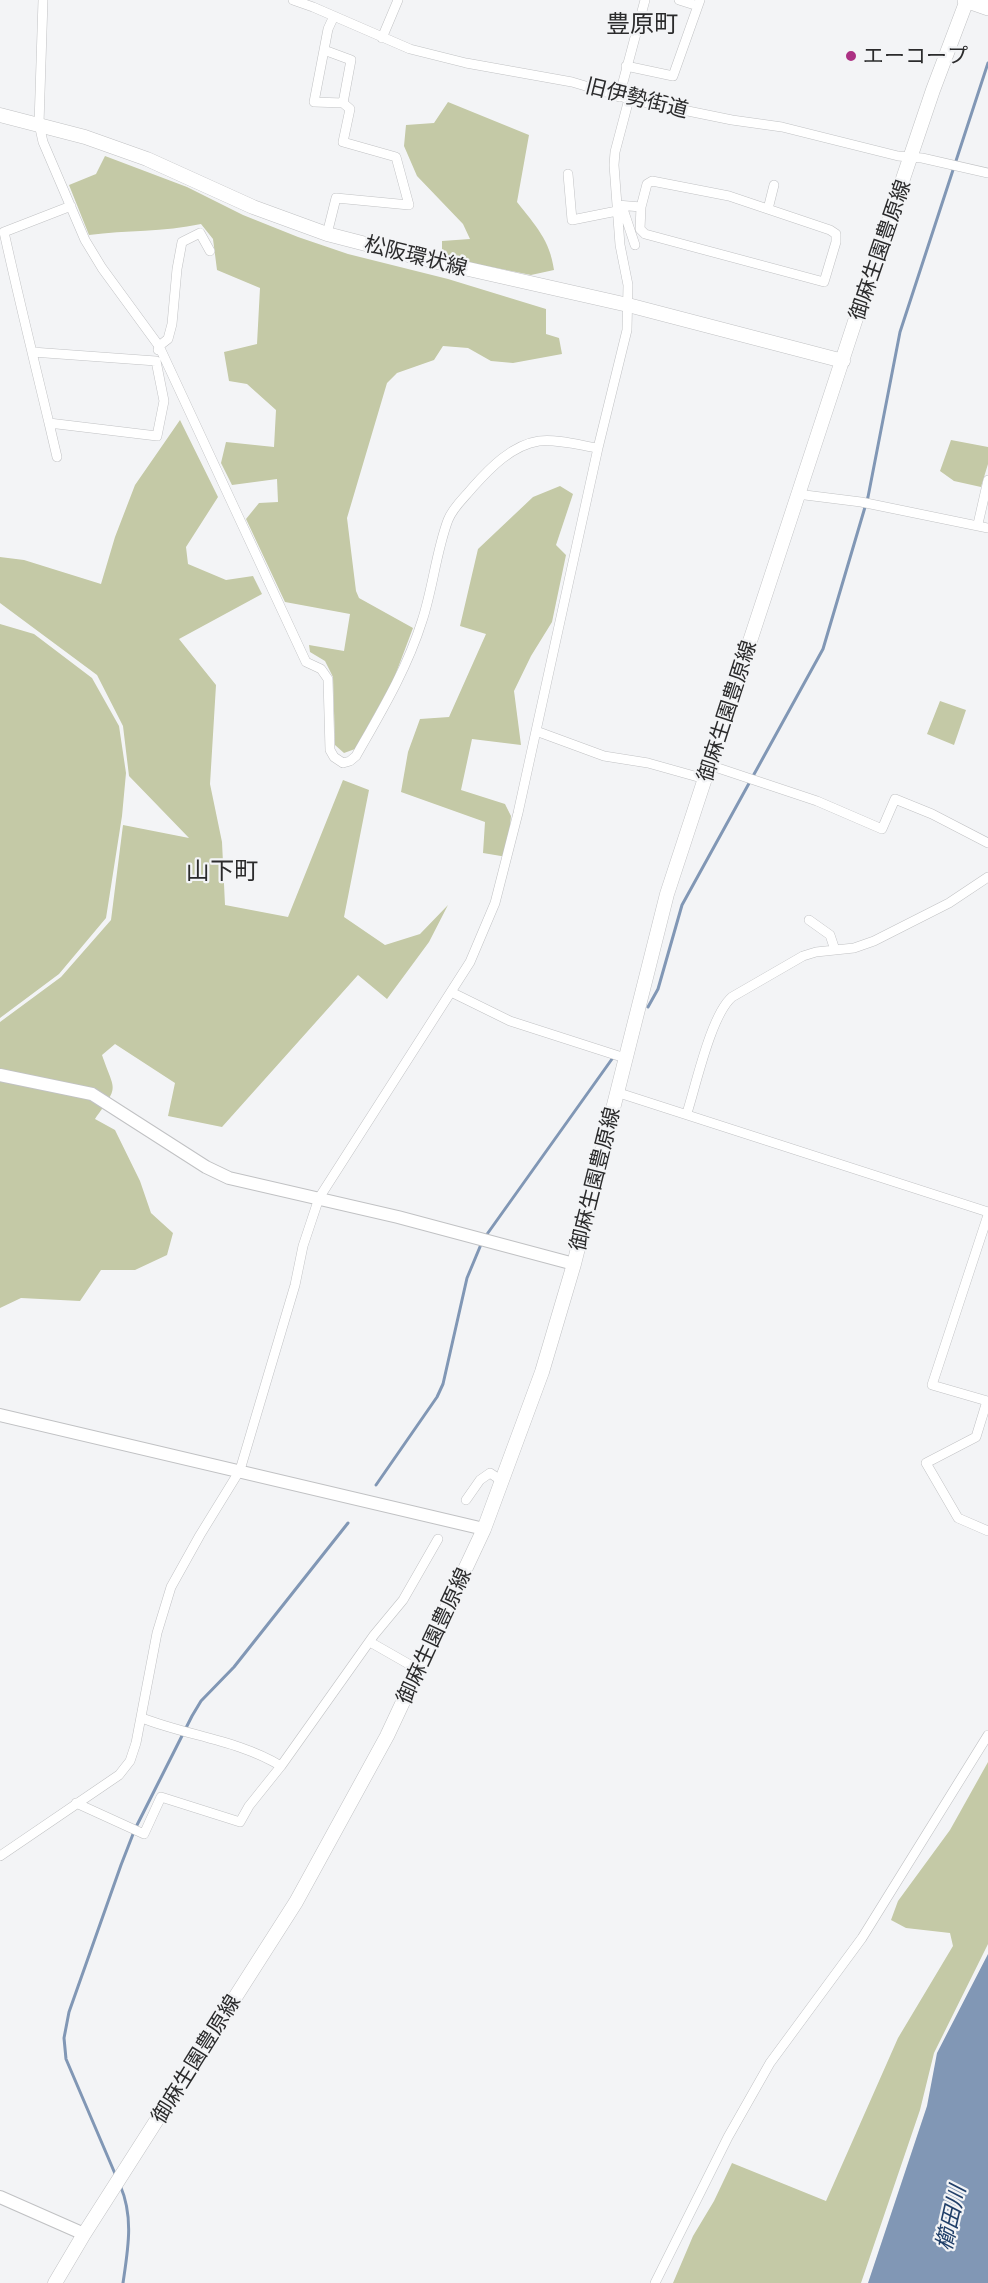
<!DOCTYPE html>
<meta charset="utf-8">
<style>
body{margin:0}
canvas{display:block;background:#f3f4f6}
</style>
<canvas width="988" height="2283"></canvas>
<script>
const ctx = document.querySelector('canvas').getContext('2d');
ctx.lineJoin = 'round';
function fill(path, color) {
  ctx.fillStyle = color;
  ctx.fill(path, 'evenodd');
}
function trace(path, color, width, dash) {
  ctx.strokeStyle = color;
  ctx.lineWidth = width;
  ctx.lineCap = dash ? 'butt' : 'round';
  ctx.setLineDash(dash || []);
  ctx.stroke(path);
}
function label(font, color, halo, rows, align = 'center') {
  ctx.font = font + ' "Exo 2","Noto Sans JP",sans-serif';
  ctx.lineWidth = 4.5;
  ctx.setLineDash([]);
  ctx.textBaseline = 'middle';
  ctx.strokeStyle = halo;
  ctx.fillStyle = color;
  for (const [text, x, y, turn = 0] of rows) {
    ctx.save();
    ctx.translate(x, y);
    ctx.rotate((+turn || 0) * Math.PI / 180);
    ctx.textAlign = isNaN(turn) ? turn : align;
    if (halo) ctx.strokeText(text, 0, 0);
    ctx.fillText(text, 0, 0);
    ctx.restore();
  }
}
const green = new Path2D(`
 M 448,102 L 529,135 L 517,202 C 535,225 550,240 554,270 L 531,275 L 442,257 L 442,241 L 470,239 L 463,224 L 417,176 L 404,146 L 406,125 L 434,123 Z
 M 105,156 L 187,187 L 243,215 L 298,237 L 348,254 L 448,279 L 546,309 L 546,334 L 559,338 L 562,354 L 513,363 L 491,361 L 468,348 L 443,346 L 434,360 L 397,373 L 387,383 L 347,518 L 356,591 L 359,598 L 413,628 L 393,681 L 355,749 L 344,753 L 335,745 L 333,677 L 325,661 L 310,652 L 309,645 L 344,651 L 350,614 L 285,602 L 246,519 L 259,503 L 278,502 L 277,479 L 232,485 L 221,463 L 226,442 L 274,447 L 276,410 L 247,384 L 229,381 L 224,352 L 257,344 L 260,288 L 217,270 L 213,239 L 201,224 C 164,232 126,230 89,235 L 69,185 L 96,174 Z
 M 180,420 L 218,497 L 186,547 L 188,564 L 226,580 L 253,576 L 262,594 L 179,639 L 216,685 L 210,784 L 222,842 L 225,905 L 288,917 L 343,780 L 369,790 L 344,917 L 385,945 L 420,934 L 448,905 L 429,942 L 387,999 L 358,975 L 222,1127 L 168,1116 L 175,1083 L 115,1044 L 102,1055 C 115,1093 120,1084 95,1119 L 115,1130 L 140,1181 L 151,1213 L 173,1233 L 167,1255 L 135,1270 L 101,1270 L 80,1301 L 21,1298 L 0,1308 L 0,1022 L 61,977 L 111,920 L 123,825 L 189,838 L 129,776 L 123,726 L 97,675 L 0,603 L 0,557 L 24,560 L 101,584 L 115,537 L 135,485 Z
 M 951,440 L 988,447 L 988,464 L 981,487 L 954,481 L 940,471 Z
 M 560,486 L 573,494 L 556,545 L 566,555 L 552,622 L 531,656 L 514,691 L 521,745 L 472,739 L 461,790 L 505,804 L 511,816 L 507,857 L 483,853 L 485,822 L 401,792 L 408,752 L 420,719 L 449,717 L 486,634 L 460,626 L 478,549 L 533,497 Z
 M 0,624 L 34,634 L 92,678 L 119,726 L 126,773 L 122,816 L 106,918 L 59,974 L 0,1018 Z
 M 940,701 L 966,710 L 954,745 L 927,734 Z
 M 988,1762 L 988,1944 L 934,2053 L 920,2110 L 861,2283 L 673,2283 L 693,2236 L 714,2201 L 732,2163 L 826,2201 L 898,2038 L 953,1946 L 950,1933 L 906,1928 L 891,1920 L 898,1901 L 950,1830 Z`);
const water = new Path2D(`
 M 988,1954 L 988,2283 L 868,2283 L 927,2106 L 937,2053 Z`);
const stream = new Path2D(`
 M 648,1007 L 658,989 L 682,905 L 823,649 L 868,497 L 900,332 L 988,63
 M 485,1237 L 612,1059
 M 376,1485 L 437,1397 L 443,1384 L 467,1278 L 482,1242
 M 116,2176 L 66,2059 L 64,2038 L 69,2012 L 121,1865 L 135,1829 L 192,1716 L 201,1701 L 234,1667 L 348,1523
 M 120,2185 C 134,2217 128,2249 123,2283`);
const minor = new Path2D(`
 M 43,0 L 39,124 L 43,142 L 85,240 L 102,268 L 159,346 L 306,662 L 321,669 L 328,679 L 330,750 L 334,757 L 343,763 L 350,761 L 356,756 C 381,712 407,669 422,621 C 433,588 436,552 448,520 C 453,507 465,497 473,487 C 490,468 512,445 539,441 C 558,439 579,445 598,448
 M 293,0 L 313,7 L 410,49 L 466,63 L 572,82 L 629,99 L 732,120 L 782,127 L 898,156 L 922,158 L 988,173
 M 679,0 L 698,6
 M 382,38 L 398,0
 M 324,50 L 314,102 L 343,103
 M 626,66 L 673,76 L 700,0
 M 619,97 L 645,0
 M 568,174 L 572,220 L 617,211
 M 617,205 L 641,207 L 647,184 L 652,181 L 729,196 L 830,230 L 836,234 L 836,242 L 824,282 L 645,234 L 640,229 L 641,207
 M 622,206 L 635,245
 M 768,209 L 774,185
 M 327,234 L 336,198 L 409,205 L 396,157 L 343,142 L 350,109 L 343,103 L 351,60 L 324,50 L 328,29 L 334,16
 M 158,350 L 159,346 L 168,339 L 172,324 L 177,269 L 182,242 L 200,233 L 210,251
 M 32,352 L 156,361 L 164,401 L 157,436 L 49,423 C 34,360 18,296 4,232 L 71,206
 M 49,423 L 57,457
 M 797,494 L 861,502 L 988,528
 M 978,524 L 988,480
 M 536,731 L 604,756 L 648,763 L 705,779
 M 709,765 L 817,801 L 882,829 L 895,799 L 932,814 L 988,843
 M 809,920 L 830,935 L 835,950
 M 451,992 L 510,1021 L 625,1058
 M 616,1092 L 988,1212
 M 687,1113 C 696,1085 711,1015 732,997 L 803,956 L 816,952 L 854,948 L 874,941 L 949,903 L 988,877
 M 988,1215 L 932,1385 L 987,1401 L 976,1437 L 926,1463 L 958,1518 L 988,1531
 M 466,1500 L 480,1480 L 490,1473 L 502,1481
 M 370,1642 L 419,1670
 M 142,1718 C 188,1736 238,1740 281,1766
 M 76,1803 L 144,1834 L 161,1797 L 240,1822 L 249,1806 L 281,1766 L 374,1635 L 403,1600 L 438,1539
 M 0,1856 L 119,1775 L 130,1761 L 136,1743 L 157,1633 L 171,1587 L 200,1535 L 240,1470 L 295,1285 L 303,1246 L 319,1198 L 470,962 L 495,903 L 518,813 L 598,448 L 627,330 L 628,285 L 620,245 L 614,165 L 615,152 L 629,99
 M 655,2283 L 728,2137 L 770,2063 L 862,1938 L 988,1735`);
const tertiary = new Path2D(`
 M 0,1075 L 92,1094 L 206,1167 L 229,1178 L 398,1217 L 574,1264
 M 0,1415 L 484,1529
 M 0,2197 L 84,2234`);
const secondary = new Path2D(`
 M 0,115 L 85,137 L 147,159 L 253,207 L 327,234 L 424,259 L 628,305 L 843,361
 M 55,2283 L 84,2234 L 296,1902 L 387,1736 L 484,1529 L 542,1372 L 574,1264 L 667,894 L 861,303 L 933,90 L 967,0`);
const primary = new Path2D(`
 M 965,0 L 988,8`);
const markers = [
 [851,56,6,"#ac3183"]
];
const poiNames = [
 ["エーコープ",863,56]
];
const streetNames = [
 ["旧伊勢街道",637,98,14],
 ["御麻生園豊原線",880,250,-71],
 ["松阪環状線",416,256,14],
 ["御麻生園豊原線",727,711,-72],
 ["御麻生園豊原線",595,1179,-76],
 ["御麻生園豊原線",434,1636,-65],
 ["御麻生園豊原線",196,2059,-58]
];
const waterNames = [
 ["櫛田川",951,2218,-77]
];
const quarterNames = [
 ["豊原町",642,24],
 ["山下町",222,871]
];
fill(green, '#c4c9a6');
fill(water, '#8197b5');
trace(stream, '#8197b5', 3);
trace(minor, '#c1c2c4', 10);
trace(tertiary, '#c1c2c4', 14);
trace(secondary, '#c1c2c4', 15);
trace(primary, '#c1c2c4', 16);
trace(minor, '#fff', 9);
trace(tertiary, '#fff', 12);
trace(secondary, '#fff', 14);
trace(primary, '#fff', 15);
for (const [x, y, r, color] of markers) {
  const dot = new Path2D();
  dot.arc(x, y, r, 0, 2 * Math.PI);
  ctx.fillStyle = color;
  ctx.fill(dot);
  trace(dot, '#f3f4f6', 2);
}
label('21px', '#2b2b2c', '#f3f4f6', poiNames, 'left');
label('21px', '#2b2b2c', '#f3f4f6', streetNames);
label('italic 22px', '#203f69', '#f3f4f6', waterNames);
label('24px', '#2b2b2c', '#f3f4f6', quarterNames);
</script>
